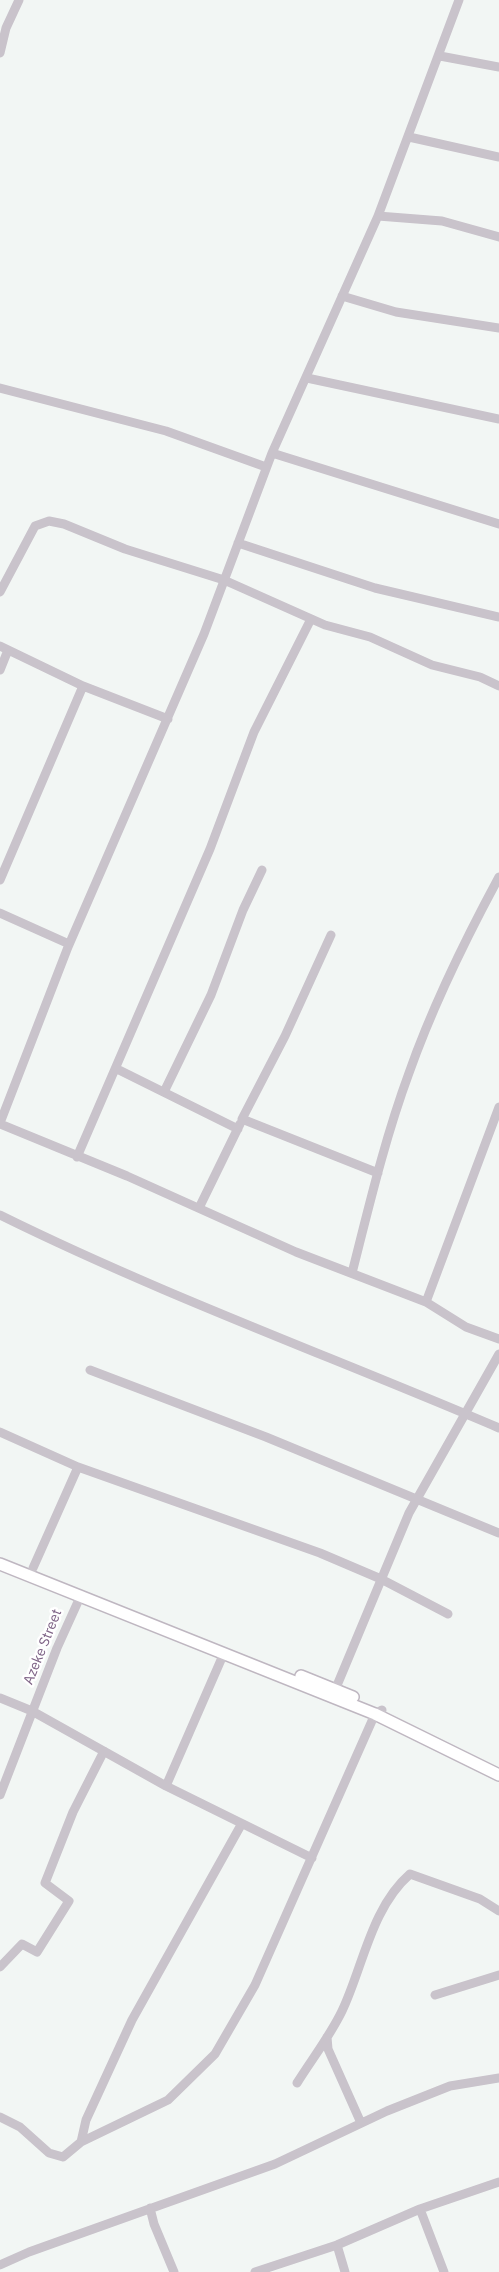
<!DOCTYPE html>
<style>
body{margin:0}
canvas{display:block;background:#f2f6f4}
</style>
<canvas width="499" height="2272"></canvas>
<script>
const ctx = document.querySelector('canvas').getContext('2d');
ctx.lineJoin = 'round';
function trace(path, color, width, dash) {
  ctx.strokeStyle = color;
  ctx.lineWidth = width;
  ctx.lineCap = dash ? 'butt' : 'round';
  ctx.setLineDash(dash || []);
  ctx.stroke(path);
}
function label(font, color, halo, rows, align = 'center') {
  ctx.font = font + ' "IBM Plex Sans",sans-serif';
  ctx.lineWidth = 5;
  ctx.setLineDash([]);
  ctx.textBaseline = 'middle';
  ctx.strokeStyle = halo;
  ctx.fillStyle = color;
  for (const [text, x, y, turn = 0] of rows) {
    ctx.save();
    ctx.translate(x, y);
    ctx.rotate((+turn || 0) * Math.PI / 180);
    ctx.textAlign = isNaN(turn) ? turn : align;
    if (halo) ctx.strokeText(text, 0, 0);
    ctx.fillText(text, 0, 0);
    ctx.restore();
  }
}
const street = new Path2D(`
 M 0,53 L 6,28 L 19,0
 M 440,56 L 499,67
 M 409,137 L 499,157
 M 378,216 L 442,221 L 499,237
 M 342,296 L 396,312 L 499,328
 M 307,378 L 499,419
 M 0,388 L 166,431 L 266,467
 M 272,453 L 499,524
 M 238,543 L 375,588 L 499,617
 M 0,592 L 35,526 L 49,521 L 64,524 L 125,549 L 224,580 L 325,625 L 370,637 L 432,665 L 480,677 L 499,686
 M 0,646 L 83,686 L 168,719
 M 0,670 L 8,650
 M 0,880 L 83,686
 M 0,913 L 69,944
 M 331,935 L 285,1036 L 242,1119 L 378,1173
 M 117,1069 L 238,1129
 M 164,1092 L 211,995 L 243,910 L 262,870
 M 0,1123 L 68,947 L 204,634 L 272,453 L 378,216 L 459,0
 M 0,1124 L 127,1176 L 296,1252 L 426,1302 L 466,1327 L 499,1339
 M 77,1157 L 210,849 L 254,732 L 311,619
 M 199,1208 L 240,1124
 M 0,1215 C 162,1295 333,1357 499,1428
 M 352,1273 C 369,1206 385,1138 409,1073 C 433,1005 465,940 499,877
 M 426,1302 L 499,1107
 M 90,1370 L 266,1437 L 499,1533
 M 0,1432 L 78,1467 L 320,1553 L 381,1579 L 448,1614
 M 33,1568 L 78,1467
 M 333,1695 L 409,1513 L 499,1354
 M 0,1698 L 32,1711 L 166,1786 L 312,1858
 M 166,1786 L 224,1653
 M 0,1795 L 57,1648 L 81,1595
 M 0,1967 L 22,1944 L 37,1952 L 69,1901 L 45,1883 L 73,1812 L 104,1751
 M 435,1995 L 499,1975
 M 327,2037 L 328,2049 L 361,2123
 M 297,2083 C 312,2059 330,2036 342,2011 C 363,1967 371,1908 410,1874 L 480,1899 L 499,1911
 M 0,2117 L 20,2127 L 49,2153 L 63,2157 L 81,2142 L 168,2100 L 215,2054 L 255,1985 L 375,1714 L 382,1710
 M 81,2142 L 86,2120 L 132,2020 L 241,1825
 M 150,2208 L 154,2224 L 174,2272
 M 420,2209 L 444,2272
 M 337,2245 L 345,2272
 M 0,2265 L 29,2252 L 275,2164 L 387,2111 L 450,2086 L 499,2078
 M 255,2272 L 337,2245 L 420,2209 L 499,2182`);
const secondary = new Path2D(`
 M 0,1564 L 375,1714 L 499,1775
 M 301,1676 L 353,1697`);
const streetNames = [
 ["Azeke Street",43,1647,-68]
];
trace(secondary, '#bfb7c1', 14);
trace(street, '#c9c3cb', 9);
trace(secondary, '#fff', 11);
label('14px', '#7e6386', '#fff', streetNames);
</script>
